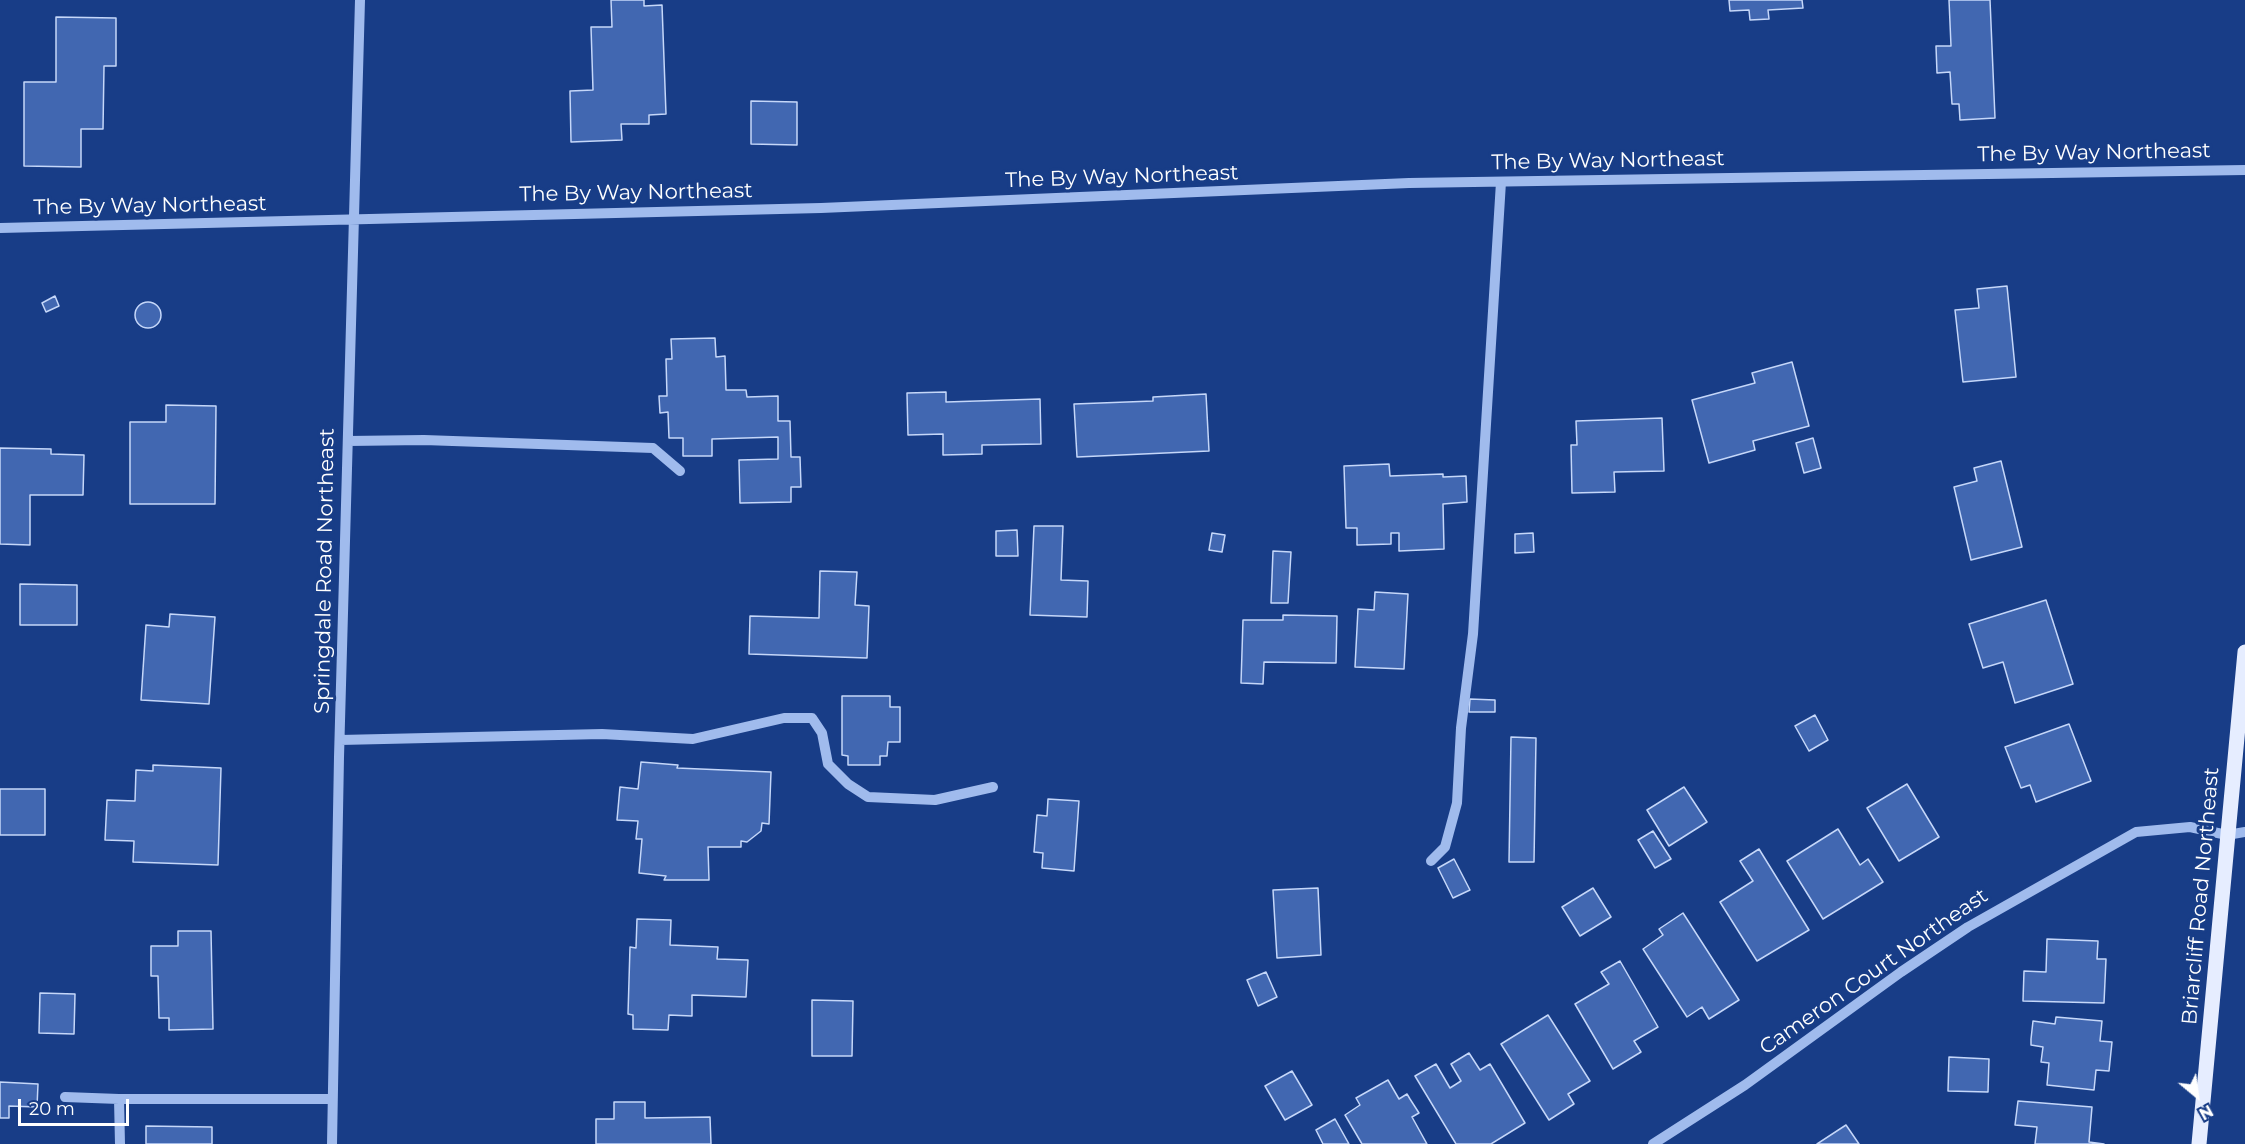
<!DOCTYPE html>
<style>
body{margin:0}
#map{position:relative;width:2245px;height:1144px;overflow:hidden;background:#183d87;font-family:Montserrat,sans-serif}
canvas{display:block}
.north{position:absolute;left:2167px;top:1066px;width:60px;height:60px;-webkit-text-stroke:4px #183d87;paint-order:stroke;rotate:151deg;font-size:16px;font-weight:700;line-height:24px;text-align:center;color:#fff}
.north::after{content:'';display:block;margin:auto;width:21px;height:27px;background:#fff;clip-path:polygon(50% 0,100% 100%,50% 72%,0 100%)}
.scale{position:absolute;left:18px;top:1099px;width:111px;height:27px;box-sizing:border-box;border:3px solid #fff;border-top:0;padding-left:8px;font-size:18px;line-height:21px;white-space:nowrap;color:#fff;-webkit-text-stroke:4px #183d87;paint-order:stroke}
</style>
<div id="map">
<canvas width="2245" height="1144"></canvas>
<div class="north">N</div>
<div class="scale">20 m</div>
</div>
<script>
const ctx = document.querySelector('canvas').getContext('2d');
ctx.lineJoin = 'round';
function fill(path, color) {
  ctx.fillStyle = color;
  ctx.fill(path, 'evenodd');
}
function trace(path, color, width, dash) {
  ctx.strokeStyle = color;
  ctx.lineWidth = width;
  ctx.lineCap = dash ? 'butt' : 'round';
  ctx.setLineDash(dash || []);
  ctx.stroke(path);
}
function label(font, color, halo, rows, align = 'center') {
  ctx.font = font + ' Montserrat,sans-serif';
  ctx.lineWidth = 6;
  ctx.setLineDash([]);
  ctx.textBaseline = 'middle';
  ctx.strokeStyle = halo;
  ctx.fillStyle = color;
  for (const [text, x, y, turn = 0] of rows) {
    ctx.save();
    ctx.translate(x, y);
    ctx.rotate((+turn || 0) * Math.PI / 180);
    ctx.textAlign = isNaN(turn) ? turn : align;
    if (halo) ctx.strokeText(text, 0, 0);
    ctx.fillText(text, 0, 0);
    ctx.restore();
  }
}
const building = new Path2D(`
 M 611,0 L 644,0 L 644,6 L 662,5 L 666,114 L 649,115 L 649,124 L 621,124 L 622,140 L 571,142 L 570,91 L 593,90 L 591,27 L 612,27 Z
 M 1729,0 L 1802,0 L 1803,8 L 1768,10 L 1769,19 L 1750,20 L 1749,10 L 1730,11 Z
 M 1949,0 L 1990,0 L 1995,118 L 1960,120 L 1959,104 L 1952,104 L 1950,72 L 1937,73 L 1936,46 L 1951,46 Z
 M 56,17 L 116,18 L 116,66 L 104,66 L 103,129 L 81,129 L 81,167 L 24,166 L 24,82 L 56,82 Z
 M 751,101 L 797,102 L 797,145 L 751,144 Z
 M 2007,286 L 2016,377 L 1963,382 L 1955,310 L 1979,308 L 1977,289 Z
 M 55,296 L 59,306 L 46,312 L 42,303 Z
 M135 315a13 13 0 1 1 26 0a13 13 0 1 1-26 0Z
 M 715,338 L 716,357 L 725,356 L 726,390 L 746,390 L 747,397 L 778,396 L 778,421 L 790,421 L 791,457 L 800,457 L 801,487 L 791,487 L 791,502 L 740,503 L 739,460 L 778,459 L 778,437 L 712,439 L 712,456 L 683,456 L 683,438 L 669,438 L 668,412 L 660,413 L 659,396 L 667,396 L 666,359 L 672,359 L 671,339 Z
 M 1792,362 L 1809,426 L 1753,441 L 1755,450 L 1709,463 L 1692,400 L 1755,383 L 1752,373 Z
 M 946,392 L 946,402 L 1040,399 L 1041,444 L 982,445 L 982,454 L 943,455 L 943,434 L 908,435 L 907,393 Z
 M 1206,394 L 1209,451 L 1077,457 L 1074,404 L 1153,401 L 1153,397 Z
 M 166,405 L 216,406 L 215,504 L 130,504 L 130,422 L 166,422 Z
 M 1662,418 L 1664,471 L 1614,472 L 1615,492 L 1572,493 L 1571,445 L 1577,445 L 1576,421 Z
 M 1813,438 L 1821,468 L 1804,473 L 1796,443 Z
 M 0,448 L 51,449 L 51,454 L 84,455 L 83,495 L 30,495 L 30,545 L 0,544 Z
 M 2001,461 L 2022,547 L 1971,560 L 1954,487 L 1977,481 L 1974,468 Z
 M 1389,464 L 1390,476 L 1443,474 L 1443,477 L 1466,476 L 1467,502 L 1443,504 L 1444,549 L 1399,551 L 1399,533 L 1391,533 L 1391,544 L 1357,545 L 1357,528 L 1346,528 L 1344,466 Z
 M 1034,526 L 1063,526 L 1061,580 L 1088,581 L 1087,617 L 1030,615 Z
 M 1017,530 L 1018,556 L 996,556 L 996,531 Z
 M 1212,533 L 1225,535 L 1222,552 L 1209,550 Z
 M 1533,533 L 1534,552 L 1515,553 L 1515,534 Z
 M 1273,551 L 1291,552 L 1288,603 L 1271,603 Z
 M 820,571 L 857,572 L 855,605 L 869,606 L 867,658 L 749,654 L 750,616 L 819,618 Z
 M 20,584 L 77,585 L 77,625 L 20,625 Z
 M 1375,592 L 1408,594 L 1404,669 L 1355,667 L 1358,609 L 1374,610 Z
 M 2046,600 L 2073,684 L 2015,703 L 2003,662 L 1983,668 L 1969,624 Z
 M 170,614 L 215,617 L 209,704 L 141,700 L 146,625 L 169,627 Z
 M 1283,615 L 1337,616 L 1336,663 L 1264,662 L 1263,684 L 1241,683 L 1243,620 L 1283,620 Z
 M 842,696 L 890,696 L 890,707 L 900,707 L 900,742 L 888,742 L 887,756 L 880,756 L 880,765 L 848,765 L 848,756 L 842,755 Z
 M 1470,699 L 1495,700 L 1495,712 L 1469,712 Z
 M 1815,715 L 1828,740 L 1809,751 L 1795,726 Z
 M 2069,724 L 2091,781 L 2036,802 L 2030,785 L 2021,788 L 2005,747 Z
 M 1511,737 L 1536,738 L 1534,862 L 1509,862 Z
 M 641,762 L 678,765 L 677,768 L 771,772 L 769,824 L 762,823 L 761,831 L 747,842 L 741,841 L 741,847 L 708,847 L 709,880 L 664,880 L 666,876 L 639,873 L 642,839 L 636,839 L 638,821 L 617,820 L 620,787 L 638,789 Z
 M 153,765 L 221,768 L 218,865 L 133,862 L 134,841 L 105,840 L 107,800 L 135,801 L 136,770 L 153,771 Z
 M 1907,784 L 1939,837 L 1899,861 L 1867,808 Z
 M 1684,787 L 1707,822 L 1669,846 L 1647,810 Z
 M 0,789 L 45,789 L 45,835 L 0,835 Z
 M 1048,799 L 1079,801 L 1074,871 L 1042,868 L 1043,853 L 1034,852 L 1037,815 L 1047,816 Z
 M 1838,829 L 1860,865 L 1868,859 L 1883,882 L 1823,919 L 1787,861 Z
 M 1653,831 L 1671,859 L 1655,868 L 1638,840 Z
 M 1759,849 L 1809,930 L 1757,961 L 1720,902 L 1753,881 L 1740,861 Z
 M 1454,859 L 1470,890 L 1453,898 L 1438,868 Z
 M 1318,888 L 1321,955 L 1277,958 L 1273,890 Z
 M 1593,888 L 1611,917 L 1580,936 L 1562,907 Z
 M 1683,913 L 1739,1000 L 1709,1019 L 1702,1007 L 1687,1017 L 1643,949 L 1663,935 L 1659,929 Z
 M 637,919 L 671,920 L 670,945 L 718,947 L 717,959 L 748,960 L 746,997 L 692,995 L 692,1016 L 669,1015 L 668,1030 L 633,1029 L 633,1015 L 628,1014 L 630,947 L 636,948 Z
 M 178,931 L 211,931 L 213,1029 L 169,1030 L 169,1018 L 159,1018 L 158,976 L 151,976 L 151,946 L 178,946 Z
 M 2047,939 L 2098,941 L 2097,959 L 2106,959 L 2104,1003 L 2023,1001 L 2024,971 L 2046,972 Z
 M 1620,961 L 1658,1027 L 1634,1041 L 1641,1052 L 1613,1069 L 1575,1004 L 1609,984 L 1601,972 Z
 M 1266,972 L 1277,997 L 1258,1006 L 1247,980 Z
 M 40,993 L 75,994 L 74,1034 L 39,1033 Z
 M 812,1000 L 853,1001 L 852,1056 L 812,1056 Z
 M 1548,1015 L 1590,1081 L 1568,1094 L 1574,1104 L 1549,1120 L 1501,1044 Z
 M 2056,1017 L 2102,1021 L 2100,1041 L 2112,1042 L 2109,1071 L 2096,1070 L 2094,1090 L 2047,1085 L 2049,1063 L 2041,1062 L 2043,1047 L 2031,1045 L 2031,1039 L 2033,1021 L 2055,1024 Z
 M 1469,1053 L 1480,1070 L 1490,1064 L 1525,1123 L 1491,1144 L 1456,1144 L 1415,1076 L 1436,1064 L 1450,1088 L 1461,1081 L 1451,1064 Z
 M 1949,1057 L 1989,1059 L 1988,1092 L 1948,1091 Z
 M 1292,1071 L 1312,1105 L 1285,1120 L 1265,1086 Z
 M 1388,1080 L 1399,1099 L 1407,1094 L 1410,1099 L 1419,1113 L 1412,1117 L 1427,1144 L 1362,1144 L 1345,1115 L 1360,1105 L 1356,1098 Z
 M 0,1082 L 38,1084 L 37,1107 L 9,1106 L 9,1118 L 0,1118 Z
 M 2018,1101 L 2092,1107 L 2089,1142 L 2104,1144 L 2035,1144 L 2037,1127 L 2015,1125 Z
 M 614,1102 L 645,1102 L 645,1118 L 710,1117 L 711,1144 L 596,1144 L 596,1119 L 614,1119 Z
 M 1335,1119 L 1349,1144 L 1323,1144 L 1316,1130 Z
 M 1846,1125 L 1859,1144 L 1817,1144 Z
 M 146,1126 L 212,1127 L 212,1144 L 146,1144 Z`);
const minor = new Path2D(`
 M 0,228 L 821,208 L 1409,183 L 2245,170
 M 348,441 L 424,440 L 653,448 L 680,471
 M 340,740 L 602,734 L 693,739 L 784,718 L 812,718 L 822,733 L 828,764 L 848,784 L 868,797 L 935,800 L 993,787
 M 1431,861 L 1445,847 L 1457,803 L 1461,728 L 1473,634 L 1501,182
 M 65,1097 L 119,1099
 M 120,1144 L 119,1099 L 332,1099
 M 332,1144 L 339,757 L 360,0
 M 1653,1144 L 1745,1085 L 1901,972 L 1968,927 L 2136,832 L 2190,827 L 2227,835 L 2245,832`);
const major = new Path2D(`
 M 2199,1144 L 2245,652`);
const streetNames = [
 ["The By Way Northeast",2094,153,-1],
 ["The By Way Northeast",1608,161,-1],
 ["The By Way Northeast",1122,177,-2],
 ["The By Way Northeast",636,193,-1],
 ["The By Way Northeast",150,206,-1],
 ["Springdale Road Northeast",325,571,-89],
 ["Briarcliff Road Northeast",2201,896,-85],
 ["Cameron Court Northeast",1874,972,-35]
];
fill(building, '#4167b1');
trace(building, '#c5d7f9', 1.5);
trace(minor, '#a0bbed', 10);
trace(major, '#e6edff', 15);
label('21px', '#fff', '#183d87', streetNames);
</script>
